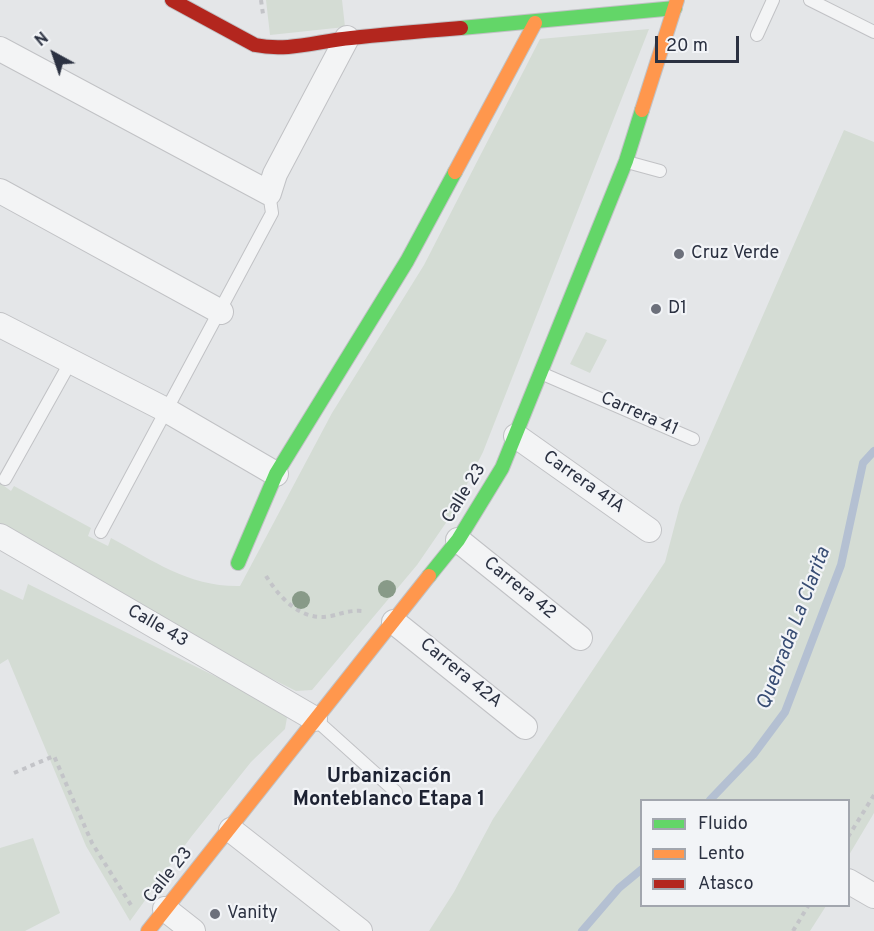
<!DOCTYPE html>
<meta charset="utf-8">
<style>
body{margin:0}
#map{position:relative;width:874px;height:931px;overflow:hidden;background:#e4e6e8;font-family:Overpass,sans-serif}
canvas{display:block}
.legend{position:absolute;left:640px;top:799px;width:210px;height:108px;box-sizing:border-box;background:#f2f4f7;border:2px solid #a2a6ae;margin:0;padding:8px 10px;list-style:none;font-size:18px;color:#2b3141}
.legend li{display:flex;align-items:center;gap:12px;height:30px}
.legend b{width:30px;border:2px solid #a2a6ae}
.north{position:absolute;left:24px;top:24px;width:60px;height:60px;-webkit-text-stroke:4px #f2f4f7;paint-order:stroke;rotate:320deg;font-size:16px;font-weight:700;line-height:24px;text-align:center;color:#2b3141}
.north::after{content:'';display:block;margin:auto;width:21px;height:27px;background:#2b3141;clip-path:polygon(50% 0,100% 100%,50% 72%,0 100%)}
.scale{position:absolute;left:655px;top:36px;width:84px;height:27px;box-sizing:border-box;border:3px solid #2b3141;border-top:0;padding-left:8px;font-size:18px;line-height:21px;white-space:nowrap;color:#2b3141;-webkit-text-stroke:4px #f2f4f7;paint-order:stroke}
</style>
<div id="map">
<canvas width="874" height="931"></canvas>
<ul class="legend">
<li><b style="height:8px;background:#63d668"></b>Fluido</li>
<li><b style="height:8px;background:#ff974d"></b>Lento</li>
<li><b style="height:8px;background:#b3261e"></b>Atasco</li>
</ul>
<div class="north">N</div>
<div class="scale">20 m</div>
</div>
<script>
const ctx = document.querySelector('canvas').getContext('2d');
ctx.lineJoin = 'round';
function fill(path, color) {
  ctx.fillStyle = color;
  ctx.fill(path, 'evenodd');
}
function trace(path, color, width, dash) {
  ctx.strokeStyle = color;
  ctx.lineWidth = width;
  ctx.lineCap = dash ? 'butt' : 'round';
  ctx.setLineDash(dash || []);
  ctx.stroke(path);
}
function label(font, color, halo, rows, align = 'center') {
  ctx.font = font + ' Overpass,sans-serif';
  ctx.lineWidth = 4.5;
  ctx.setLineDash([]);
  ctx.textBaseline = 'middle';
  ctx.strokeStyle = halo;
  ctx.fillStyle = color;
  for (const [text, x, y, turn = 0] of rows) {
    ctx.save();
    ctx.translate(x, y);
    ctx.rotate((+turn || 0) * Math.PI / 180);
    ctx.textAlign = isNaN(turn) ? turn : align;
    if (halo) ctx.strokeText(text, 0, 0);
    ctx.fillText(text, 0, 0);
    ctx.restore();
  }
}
const green = new Path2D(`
 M 266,0 L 342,0 L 345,27 L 270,35 Z
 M 649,29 L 483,452 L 452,514 L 417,565 L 312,690 L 296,691 L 258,672 L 0,526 L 0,483 L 11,491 L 14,486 L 91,528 L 88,536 L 108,546 L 111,538 C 154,561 189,587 240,586 L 332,413 L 424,265 L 540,39 Z
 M 844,130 L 874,142 L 874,813 L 849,855 L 848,800 L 642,800 L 642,906 L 826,906 L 810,931 L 429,931 L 454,892 L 493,819 L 665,562 L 680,505 Z
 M 586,332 L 607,340 L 590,373 L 570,364 Z
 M 28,584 L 288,712 L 285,729 L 251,762 L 191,837 L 130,921 L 86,846 L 8,659 L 0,664 L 0,589 L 23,600 Z
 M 33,838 L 60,913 L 25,931 L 0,931 L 0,848 Z`);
const stream = new Path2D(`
 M 710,800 L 753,755 L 785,712 L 841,565 L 863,463 L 874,451
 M 582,931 L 619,888 L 642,869`);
const path = new Path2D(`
 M 261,0 L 263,14
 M 266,576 C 280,598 301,622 331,616 C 343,613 351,610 363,611
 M 14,773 L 54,756 L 92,843 L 131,905
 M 848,837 L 874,795
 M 793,931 L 808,906`);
const lane = new Path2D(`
 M 810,0 L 874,32
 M 757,35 L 773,0
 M 627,162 L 660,171
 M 543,374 L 693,439
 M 5,479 L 71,361
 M 101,532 L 272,213 L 269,193
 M 316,720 L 396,792`);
const street = new Path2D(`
 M 0,49 L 269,193 L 275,174 L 347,38
 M 0,191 L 221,312
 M 0,325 L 166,410 L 276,474
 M 516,436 L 649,530
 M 0,536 L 315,719
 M 458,540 L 580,638
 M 394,622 L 525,727
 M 231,830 L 360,931
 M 848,881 L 874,896
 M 165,909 L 193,931`);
const fast = new Path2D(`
 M 461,28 L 675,8
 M 238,563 L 276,474 L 407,261 L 455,172
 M 429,576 L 458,540 L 502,468 L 626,161 L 642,110`);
const slow = new Path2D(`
 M 642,110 L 677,0
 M 455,172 L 535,23
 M 148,931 L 429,576`);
const jam = new Path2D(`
 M 172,0 L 255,45 C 288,52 318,41 351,38 C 387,34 424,31 461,28`);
const trees = [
 [387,589],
 [301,600]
];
const markers = [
 [679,254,6,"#6c707b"],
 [656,309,6,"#6c707b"],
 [215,914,6,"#6c707b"]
];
const poiNames = [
 ["Cruz Verde",691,254],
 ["D1",668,309],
 ["Vanity",227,914]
];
const streetNames = [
 ["Carrera 41",639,415,24],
 ["Carrera 41A",583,483,35],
 ["Calle 23",465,494,-58],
 ["Carrera 42",519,589,39],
 ["Calle 43",157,627,30],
 ["Carrera 42A",460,674,39],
 ["Calle 23",169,876,-51]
];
const waterNames = [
 ["Quebrada La Clarita",795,629,-69]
];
const neighbourhoodNames = [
 ["Urbanización",389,778],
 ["Monteblanco Etapa 1",389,801]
];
fill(green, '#d4dcd4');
trace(stream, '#b4c0d2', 8);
trace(lane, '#c1c2c5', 14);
trace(street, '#c1c2c5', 26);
trace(fast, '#c1c2c5', 16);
trace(slow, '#c1c2c5', 16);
trace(jam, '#c1c2c5', 16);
trace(path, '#c3c4c8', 4, [4.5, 4.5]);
trace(lane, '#f3f4f5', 12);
trace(street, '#f3f4f5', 24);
trace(fast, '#63d668', 14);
trace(slow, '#ff974d', 14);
trace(jam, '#b3261e', 14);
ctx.fillStyle = '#889a88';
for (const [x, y] of trees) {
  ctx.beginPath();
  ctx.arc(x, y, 9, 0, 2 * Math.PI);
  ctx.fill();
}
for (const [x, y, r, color] of markers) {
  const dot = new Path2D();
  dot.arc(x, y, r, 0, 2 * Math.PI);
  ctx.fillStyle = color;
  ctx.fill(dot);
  trace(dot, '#f2f4f7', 2);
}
label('18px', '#2b3141', '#f2f4f7', poiNames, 'left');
label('18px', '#2b3141', '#f2f4f7', streetNames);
label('italic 20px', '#374c73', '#f2f4f7', waterNames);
label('bold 20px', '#1d2232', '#f2f4f7', neighbourhoodNames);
</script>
